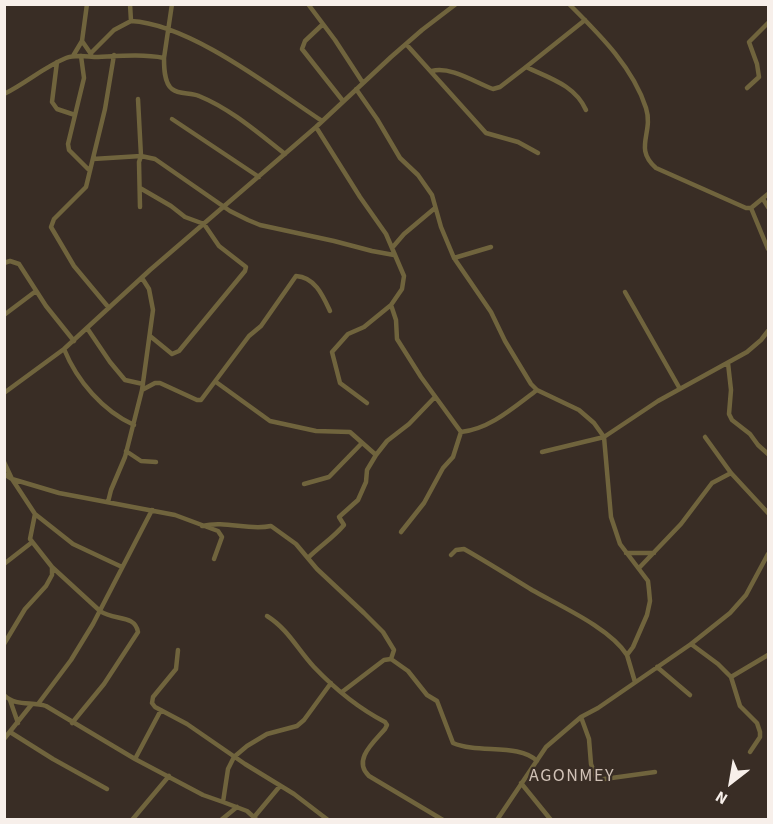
<!DOCTYPE html>
<style>
body{margin:0}
#map{position:relative;width:773px;height:824px;overflow:hidden;background:#392d25;font-family:"Source Sans 3",sans-serif}
canvas{display:block}
.frame{position:absolute;inset:0;border:6px solid #f7efea;pointer-events:none}
.north{position:absolute;left:701px;top:752px;width:60px;height:60px;-webkit-text-stroke:4px #392d25;paint-order:stroke;rotate:211deg;font-size:16px;font-weight:700;line-height:24px;text-align:center;color:#f7efea}
.north::after{content:'';display:block;margin:auto;width:21px;height:27px;background:#f7efea;clip-path:polygon(50% 0,100% 100%,50% 72%,0 100%)}
</style>
<div id="map">
<canvas width="773" height="824"></canvas>
<div class="frame"></div>
<div class="north">N</div>
</div>
<script>
const ctx = document.querySelector('canvas').getContext('2d');
ctx.lineJoin = 'round';
function trace(path, color, width, dash) {
  ctx.strokeStyle = color;
  ctx.lineWidth = width;
  ctx.lineCap = dash ? 'butt' : 'round';
  ctx.setLineDash(dash || []);
  ctx.stroke(path);
}
function label(font, color, halo, rows, align = 'center') {
  ctx.font = font + ' "Source Sans 3",sans-serif';
  ctx.lineWidth = 4.5;
  ctx.setLineDash([]);
  ctx.textBaseline = 'middle';
  ctx.strokeStyle = halo;
  ctx.fillStyle = color;
  for (const [text, x, y, turn = 0] of rows) {
    ctx.save();
    ctx.translate(x, y);
    ctx.rotate((+turn || 0) * Math.PI / 180);
    ctx.textAlign = isNaN(turn) ? turn : align;
    if (halo) ctx.strokeText(text, 0, 0);
    ctx.fillText(text, 0, 0);
    ctx.restore();
  }
}
const street = new Path2D(`
 M 130,4 L 131,21
 M 308,4 L 335,40 L 363,83
 M 569,4 C 599,34 633,67 646,108 C 654,133 633,148 656,168 L 746,208 L 751,208 L 768,194
 M 323,24 L 305,41 L 302,49 L 343,101
 M 82,41 L 91,54
 M 406,44 L 486,133 L 518,142 L 538,153
 M 91,53 L 114,30 L 131,21 C 190,24 272,88 322,121
 M 73,56 L 82,41 L 87,4
 M 81,56 L 84,78 L 68,144 L 69,150 L 90,171
 M 164,58 C 164,67 164,83 172,89 C 179,95 191,92 199,96 C 231,109 258,133 285,154
 M 57,62 L 52,102 L 57,109 L 75,115
 M 526,67 C 549,78 575,85 586,110
 M 432,71 C 451,66 476,83 493,89 L 500,87 L 526,67 L 585,20
 M 747,88 L 759,77 L 757,64 L 749,42 L 768,23
 M 356,89 L 377,119 L 400,158 L 418,175 L 432,195 L 441,227 L 454,258 L 491,312 L 505,341 L 531,384 L 537,390 L 579,410 L 594,423 L 604,437 L 611,517 L 620,544 L 648,581 L 649,590 L 650,601 L 647,615 L 633,647 L 627,655 L 635,682
 M 4,94 C 26,83 44,67 66,58 C 76,54 88,57 98,57 C 120,56 143,54 164,58 L 172,4
 M 138,99 L 141,156 L 155,159 L 230,211 L 248,220 L 260,225 L 334,241 L 372,251 L 394,255
 M 172,119 L 259,177
 M 316,127 L 360,197 L 386,234 L 404,276 L 402,289 L 391,305 L 364,327 L 348,334 L 332,352 L 340,383 L 367,403
 M 93,159 L 141,156 L 139,162 L 140,207
 M 140,188 L 171,206 L 185,217 L 204,224 L 219,246 L 246,267 L 245,271 L 179,351 L 172,354 L 150,336
 M 763,199 L 768,207
 M 751,208 L 768,249
 M 392,248 L 404,234 L 435,208
 M 454,258 L 491,247
 M 4,263 L 10,261 L 19,264 L 46,306 L 74,341
 M 625,292 L 680,389
 M 391,305 L 396,320 L 397,339 L 421,377 L 461,432 C 490,429 514,407 537,390
 M 109,308 L 74,266 L 51,227 L 54,219 L 86,187 L 105,109 L 114,55
 M 4,315 L 36,291
 M 87,328 L 110,362 L 125,380 L 143,384
 M 64,349 C 77,381 103,411 134,425
 M 728,363 L 731,390 L 729,414 L 732,420 L 750,434 L 758,445 L 768,454
 M 216,382 L 270,421 L 316,431 L 350,432 L 376,455 L 387,441 L 409,424 L 435,397
 M 142,390 L 155,383 L 160,383 L 197,400 L 201,400 L 249,336 L 261,326 L 296,276 C 315,277 323,296 330,311
 M 4,393 L 64,349 L 150,270 L 316,127 L 391,57 L 422,30 L 456,4
 M 705,437 L 731,473 L 768,513
 M 126,451 L 141,461 L 156,462
 M 542,452 L 604,437 L 658,401 L 747,352 L 761,340 L 768,331
 M 4,462 L 12,479 L 35,514 L 30,539 L 52,567 L 52,575 L 46,586 L 25,609 L 4,644
 M 4,474 L 12,479 L 59,493 L 175,515 L 218,531 L 222,537 L 214,559
 M 304,484 L 329,477 L 362,443
 M 108,502 L 111,490 L 125,457 L 142,390 L 153,310 L 149,289 L 142,278
 M 35,514 L 73,544 L 122,567
 M 202,526 C 226,520 248,531 271,526 L 296,544 L 317,569 L 364,613 L 383,632 L 394,650 L 391,659
 M 401,532 L 424,503 L 443,468 L 453,457 L 461,432
 M 626,553 L 654,553
 M 451,555 L 456,550 L 464,549 C 487,562 509,576 532,590 C 560,606 610,628 627,655
 M 308,558 C 320,546 333,538 344,525 L 339,517 L 358,500 L 366,482 L 367,470 L 376,455
 M 4,564 L 31,543
 M 52,567 L 100,611 C 114,621 135,614 138,632 L 104,684 L 72,723
 M 639,568 L 681,524 L 712,483 L 731,473
 M 267,616 C 288,629 298,650 314,667 C 335,689 358,708 385,722 L 387,725 L 385,729 C 374,742 352,760 369,776 L 443,820
 M 691,644 L 718,664 L 731,677 L 740,706 L 757,723 L 760,732 L 760,737 L 750,752
 M 178,650 L 176,669 L 153,697 L 152,703 L 155,707 L 187,724 L 245,764 L 294,794 L 328,820
 M 657,667 L 690,695
 M 731,677 L 768,655
 M 342,692 L 384,660 L 391,659 L 408,671 L 427,695 L 437,701 L 453,743 C 478,754 519,743 537,761
 M 4,695 C 16,707 32,701 46,706 L 135,759 L 203,795 L 223,802 L 228,769 L 234,757 L 247,746 L 267,734 L 297,726 L 304,720 L 331,683
 M 10,700 L 18,723
 M 38,704 L 71,660 L 93,624 L 152,510
 M 581,717 L 589,739 L 591,764 L 597,780 L 655,772
 M 10,732 L 53,759 L 107,789
 M 4,739 L 32,704
 M 135,759 L 161,710
 M 521,783 L 551,820
 M 223,802 L 247,811 L 257,820
 M 255,816 L 280,786
 M 132,820 L 169,776
 M 221,820 L 237,807
 M 497,820 L 546,747 L 581,717 L 598,708 L 691,644 L 730,613 L 746,595 L 768,554`);
const quarterNames = [
 ["AGONMEY",572,777]
];
trace(street, '#70643d', 4.5);
ctx.letterSpacing = '1.5px';
label('18px', '#d1c2b7', '#392d25', quarterNames);
ctx.letterSpacing = '0px';
</script>
